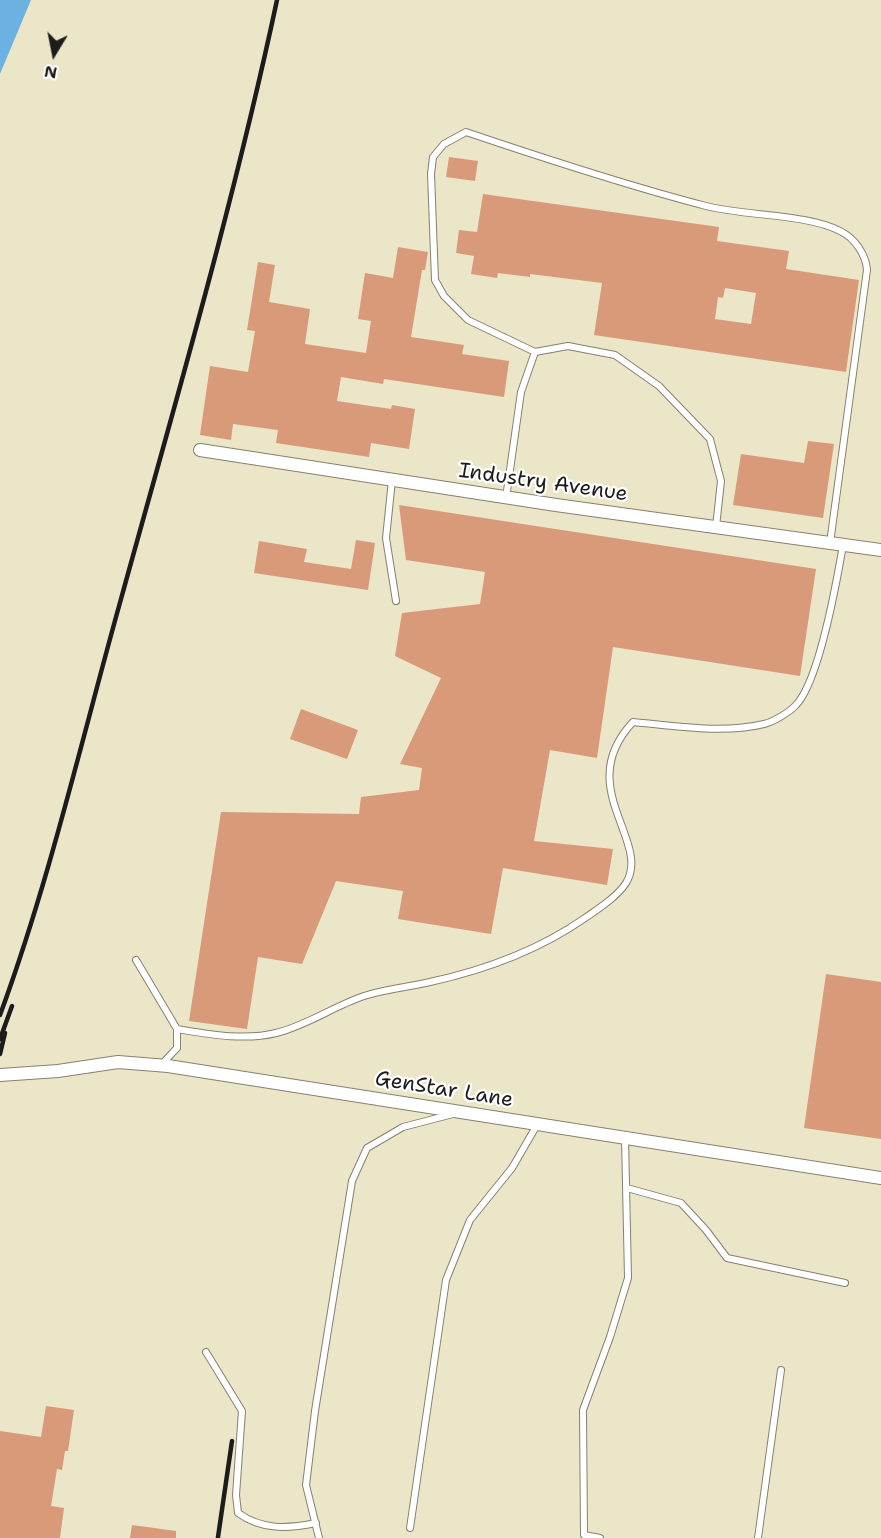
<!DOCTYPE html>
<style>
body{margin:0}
#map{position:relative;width:881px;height:1538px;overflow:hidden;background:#ebe6c8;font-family:"Shantell Sans",sans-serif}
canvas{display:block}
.north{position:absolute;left:24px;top:24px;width:60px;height:60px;-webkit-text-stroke:4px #fff;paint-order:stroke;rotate:190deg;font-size:16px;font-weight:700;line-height:24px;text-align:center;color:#1c1c1c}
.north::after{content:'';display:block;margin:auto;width:21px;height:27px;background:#1c1c1c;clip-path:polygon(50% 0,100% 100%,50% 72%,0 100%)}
</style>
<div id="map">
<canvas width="881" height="1538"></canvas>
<div class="north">N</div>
</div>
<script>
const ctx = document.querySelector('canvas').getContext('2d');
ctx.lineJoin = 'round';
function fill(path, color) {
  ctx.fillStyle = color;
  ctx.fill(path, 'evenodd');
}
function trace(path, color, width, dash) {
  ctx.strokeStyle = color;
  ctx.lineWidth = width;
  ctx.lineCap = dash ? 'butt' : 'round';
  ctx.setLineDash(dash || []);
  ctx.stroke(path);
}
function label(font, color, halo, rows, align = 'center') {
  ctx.font = font + ' "Shantell Sans",sans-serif';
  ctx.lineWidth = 4.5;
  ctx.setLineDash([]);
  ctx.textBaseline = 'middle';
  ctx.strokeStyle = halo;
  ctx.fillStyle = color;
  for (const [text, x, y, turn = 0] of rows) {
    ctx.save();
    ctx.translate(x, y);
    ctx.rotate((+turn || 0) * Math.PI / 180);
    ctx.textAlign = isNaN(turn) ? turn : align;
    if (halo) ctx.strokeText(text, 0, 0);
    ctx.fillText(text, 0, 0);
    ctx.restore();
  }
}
const water = new Path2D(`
 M 0,0 L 31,0 L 0,74 Z`);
const building = new Path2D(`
 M 449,157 L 478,161 L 475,181 L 446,177 Z
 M 483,194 L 719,227 L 717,241 L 789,251 L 786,269 L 859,280 L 846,372 L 594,335 L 602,283 L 530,274 L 530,277 L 498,273 L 497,278 L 471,274 L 474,256 L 456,253 L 459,230 L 477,232 ZM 725,288 L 756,293 L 751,324 L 715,319 L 718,297 L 723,298 Z
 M 398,247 L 428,252 L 425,270 L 422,270 L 411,337 L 464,345 L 462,354 L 509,361 L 504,397 L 384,379 L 383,384 L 341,377 L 337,401 L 391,409 L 392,405 L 415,409 L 409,449 L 371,443 L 369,457 L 276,443 L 278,430 L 233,424 L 231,440 L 200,435 L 210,366 L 248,372 L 255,331 L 247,330 L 258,262 L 275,265 L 269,302 L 310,309 L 305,344 L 366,353 L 371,321 L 358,319 L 365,273 L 393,278 Z
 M 808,441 L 834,444 L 823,518 L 733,505 L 741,454 L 804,463 Z
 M 399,505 L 816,569 L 800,676 L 613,647 L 597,758 L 550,750 L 534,841 L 613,849 L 607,885 L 503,868 L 491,934 L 398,919 L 403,891 L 336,881 L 302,964 L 258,957 L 247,1029 L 189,1021 L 221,812 L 359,814 L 361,797 L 419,790 L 422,768 L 400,764 L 441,678 L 395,656 L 402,613 L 480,604 L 485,572 L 406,560 Z
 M 356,540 L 375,543 L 368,590 L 254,573 L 259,541 L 307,549 L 304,562 L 351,569 Z
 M 301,709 L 358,730 L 347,759 L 290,739 Z
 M 826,974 L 881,982 L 881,1139 L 804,1128 Z
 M 46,1406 L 74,1410 L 68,1451 L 65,1451 L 62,1470 L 57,1469 L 51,1506 L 64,1508 L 60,1538 L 0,1538 L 0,1431 L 41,1437 Z
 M 132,1525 L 176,1531 L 176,1538 L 130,1538 Z`);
const lane = new Path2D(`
 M 535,352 L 468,320 L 444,296 L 435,280 L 431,174 L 433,157 L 444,144 L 466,132 C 546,159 625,185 706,206 C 745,216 808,214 840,231 C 855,238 866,255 867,270 L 830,543
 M 392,480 L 386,538 L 396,601
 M 506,498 L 521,392 L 535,352 L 568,346 L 615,355 L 659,386 L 710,439 L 721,481 L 716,527
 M 136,960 L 177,1029 L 177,1048 L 161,1065
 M 177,1029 C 208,1034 244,1041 276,1033 C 306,1026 334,1006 364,996 C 385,989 409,987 430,982 C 485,970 539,950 585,918 C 598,909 617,897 626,883 C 652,841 572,787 633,722 C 676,726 722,734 764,724 C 773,722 790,712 796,705 C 819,681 837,580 843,545
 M 627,1188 L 681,1203 L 706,1230 L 727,1258 L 845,1283
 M 206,1352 L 242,1411 L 236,1495 L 238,1513 C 262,1530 287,1529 316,1523
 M 410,1528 L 446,1280 L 470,1220 L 512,1168 L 537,1125
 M 319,1538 L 306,1485 L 315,1411 L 352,1181 L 367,1148 L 403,1127 L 453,1114
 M 600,1538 L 584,1535 L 583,1410 L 610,1337 L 628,1278 L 625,1138
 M 758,1538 L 781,1370`);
const street = new Path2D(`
 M 200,450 L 556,505 L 881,550
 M 0,1075 L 58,1071 L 118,1062 L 168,1066 L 881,1178`);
const rail = new Path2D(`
 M 0,1015 C 50,879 82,738 121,599 C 176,400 234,202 277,0
 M 0,1039 L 12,1006
 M 0,1054 L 5,1033
 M 218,1537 L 232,1441`);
const streetNames = [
 ["Industry Avenue",543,483,8],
 ["GenStar Lane",444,1090,9]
];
fill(water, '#6bb1e1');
fill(building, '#d89a79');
trace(lane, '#848172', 8);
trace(street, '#848172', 14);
trace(lane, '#fff', 6);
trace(street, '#fff', 12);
trace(rail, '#1c1c1c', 4.5);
label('21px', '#1c1c1c', '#fff', streetNames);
</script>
